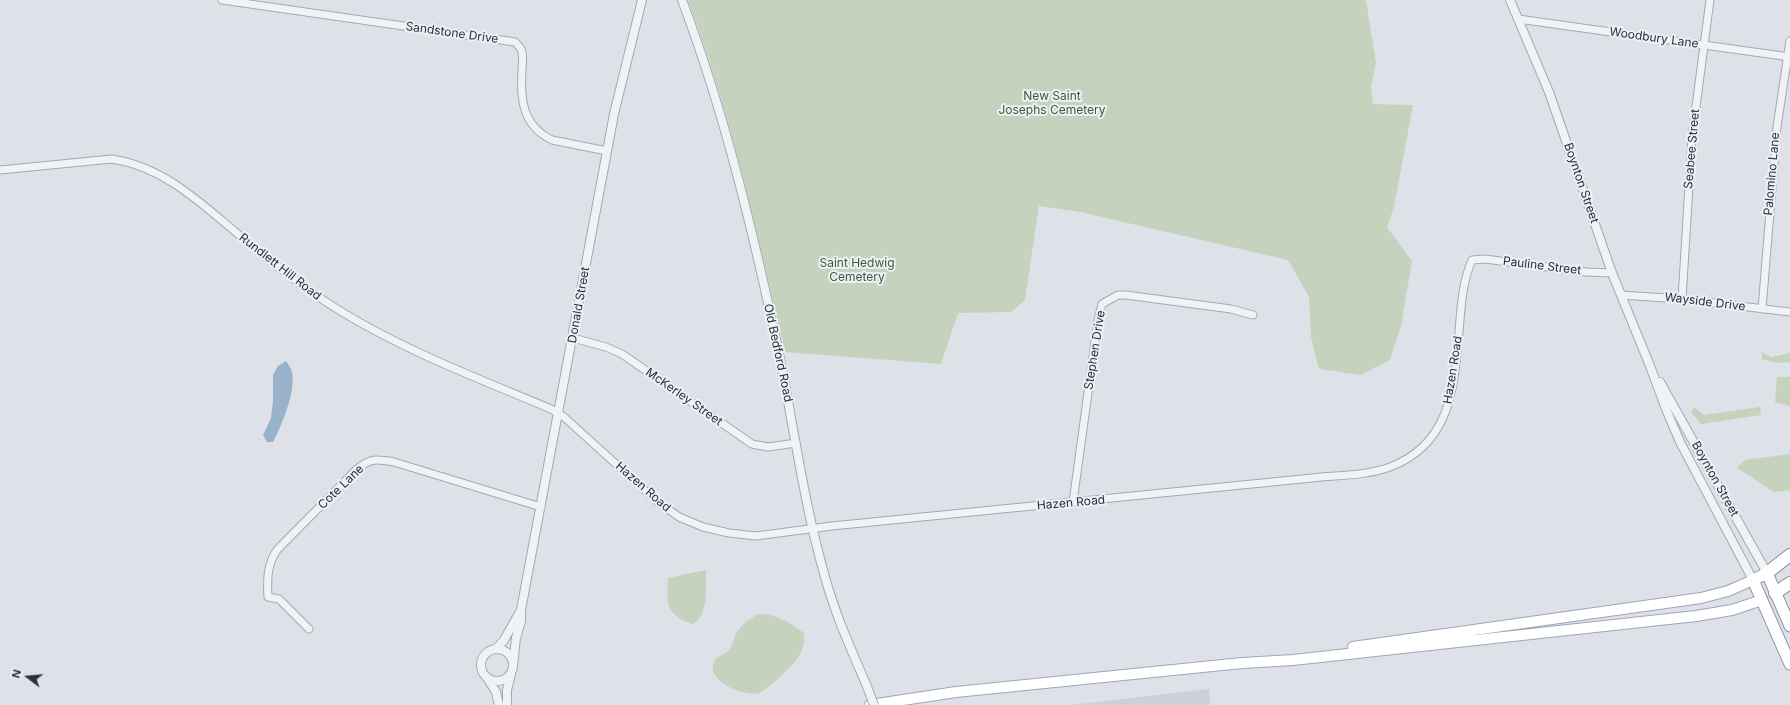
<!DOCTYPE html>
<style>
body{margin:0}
#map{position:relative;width:1790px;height:705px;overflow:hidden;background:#dee2e8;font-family:Inter,sans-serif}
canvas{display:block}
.north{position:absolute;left:8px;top:657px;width:40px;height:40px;-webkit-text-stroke:3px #edf1f5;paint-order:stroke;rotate:286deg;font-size:11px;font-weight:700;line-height:16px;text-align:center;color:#26313f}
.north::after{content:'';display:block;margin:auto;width:14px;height:18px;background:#26313f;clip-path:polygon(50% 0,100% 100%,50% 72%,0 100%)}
</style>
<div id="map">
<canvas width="1790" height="705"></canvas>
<div class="north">N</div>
</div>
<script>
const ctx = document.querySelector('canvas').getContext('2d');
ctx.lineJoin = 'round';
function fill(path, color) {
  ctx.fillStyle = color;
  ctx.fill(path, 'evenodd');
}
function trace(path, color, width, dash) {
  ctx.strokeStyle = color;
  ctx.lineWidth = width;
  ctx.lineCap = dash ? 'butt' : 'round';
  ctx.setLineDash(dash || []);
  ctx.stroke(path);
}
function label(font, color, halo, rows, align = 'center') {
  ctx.font = font + ' Inter,sans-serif';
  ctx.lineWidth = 4;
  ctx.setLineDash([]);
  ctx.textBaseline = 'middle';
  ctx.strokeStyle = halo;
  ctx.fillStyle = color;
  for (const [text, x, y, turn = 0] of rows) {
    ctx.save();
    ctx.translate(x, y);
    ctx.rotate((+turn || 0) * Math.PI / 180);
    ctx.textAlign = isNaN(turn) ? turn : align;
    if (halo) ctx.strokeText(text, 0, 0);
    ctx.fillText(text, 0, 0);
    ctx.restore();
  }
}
const built = new Path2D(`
 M 1209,689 L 1210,705 L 1070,705 Z`);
const green = new Path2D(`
 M 688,0 L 1366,0 L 1376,63 L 1371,87 L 1373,104 L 1413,105 L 1394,207 L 1387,227 L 1412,261 L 1401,326 L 1390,360 L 1361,375 L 1319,369 L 1311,337 L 1309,297 L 1288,260 L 1080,212 L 1039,206 L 1025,300 L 1011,312 L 958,313 L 941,364 L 785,352 C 758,234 731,114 688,0 Z
 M 1762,352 L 1771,357 L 1790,353 L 1790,362 L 1778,363 L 1762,359 Z
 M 1777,377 L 1790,377 L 1790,406 L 1775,402 Z
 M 1694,407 L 1704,415 L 1760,407 L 1761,415 L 1701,424 L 1691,412 Z
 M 1790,454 L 1790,490 L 1774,492 L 1737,468 L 1745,460 Z
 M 706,570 C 705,588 710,613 693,624 C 665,615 667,604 668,578 Z
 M 758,614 C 777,614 789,622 804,633 C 805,641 804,648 799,656 C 795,664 767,690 759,693 C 746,697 705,682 714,662 C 716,656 724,655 728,651 C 734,644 734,635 739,629 C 743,623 752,618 758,614 Z`);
const water = new Path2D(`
 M 286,361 C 288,364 291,368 292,372 C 296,391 282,425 273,442 L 267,442 L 263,435 L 271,418 L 273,401 L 273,375 L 278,366 Z`);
const minor = new Path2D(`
 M 222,0 L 515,42 C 517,44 520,47 521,49 C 524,55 522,65 522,71 C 520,100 523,126 552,140 L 607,151
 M 1518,19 L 1790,57
 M 0,170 L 112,159 C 166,167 205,207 245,240 C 276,266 307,291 342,312 C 408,352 480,379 551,409 L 564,417 L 658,502 L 679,517 L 703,527 L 729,533 L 756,536 L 832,526 L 1312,478 C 1337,475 1366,476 1390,467 C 1451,444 1454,387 1459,332 C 1461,308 1462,283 1472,260 L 1485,259 L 1586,272 L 1612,273
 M 1621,295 L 1682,299 L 1790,312
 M 1682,299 L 1692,137 L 1710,0
 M 1762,309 L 1777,127 L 1790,41
 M 573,338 L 606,347 L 622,354 L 752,444 L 768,447 L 796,443
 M 1073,502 L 1098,320 L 1102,304 L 1118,295 L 1126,295 L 1231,309 L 1253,315
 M 309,629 L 279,599 L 268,597 C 267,579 267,565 277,550 L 357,469 C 371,458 376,459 394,462 L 541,507`);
const tertiary = new Path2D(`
 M 682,0 C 725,114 754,235 779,354 C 794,428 804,504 825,577 C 835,614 851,649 866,684
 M 1510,0 L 1549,92 L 1612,273 L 1650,366 L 1666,409 L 1680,442 L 1753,580
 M 1660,382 L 1767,573
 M 496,649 L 504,640 L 521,610
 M481 665a16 16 0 1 1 32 0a16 16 0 1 1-32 0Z
 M 513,666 L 516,638 L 521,621 L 521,610 L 614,114 L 642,0
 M 486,676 L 496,692 L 499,705
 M 507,705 L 507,690 L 511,674`);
const primary = new Path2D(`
 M 1353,647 L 1701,598 L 1728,591 L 1753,580
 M 870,705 L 956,692 L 1242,663 L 1293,660 L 1696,616 L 1732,610 L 1762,600`);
const trunk = new Path2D(`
 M 1790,626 L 1767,573 L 1753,580 L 1790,664`);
const motorway = new Path2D(`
 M 1767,573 L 1790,555
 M 1775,593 L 1790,583`);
const tertiaryBridge = new Path2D(`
 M 866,684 L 874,705`);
const streetNames = [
 ["Sandstone Drive",452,33,8],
 ["Woodbury Lane",1654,38,8],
 ["Seabee Street",1692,149,-85],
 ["Palomino Lane",1772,174,-85],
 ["Boynton Street",1581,183,71],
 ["Pauline Street",1542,266,7],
 ["Rundlett Hill Road",280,267,38],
 ["Wayside Drive",1705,302,7],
 ["Donald Street",579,305,-80],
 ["Stephen Drive",1095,350,-81],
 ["Old Bedford Road",778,353,78],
 ["Hazen Road",1453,370,-81],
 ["McKerley Street",684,397,35],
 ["Boynton Street",1715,479,61],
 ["Cote Lane",341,487,-44],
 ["Hazen Road",643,487,41],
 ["Hazen Road",1071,503,-5]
];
const parkNames = [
 ["New Saint",1052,96],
 ["Josephs Cemetery",1052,110],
 ["Saint Hedwig",857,263],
 ["Cemetery",857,277]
];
fill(built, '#cbd1da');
fill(green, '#c4d2be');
fill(water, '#97b2c9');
trace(minor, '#a3a9b2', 9);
trace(tertiary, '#a3a9b2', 10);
trace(primary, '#9ca7b4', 12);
trace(trunk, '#85909f', 13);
trace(motorway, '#85909f', 14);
trace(minor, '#f0f3f6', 7);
trace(tertiary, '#f0f3f6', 8);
trace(primary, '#fff', 10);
trace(trunk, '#fff', 11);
trace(motorway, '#fff', 12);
trace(tertiaryBridge, '#a3a9b2', 10, []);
trace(tertiaryBridge, '#f0f3f6', 8);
label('12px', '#26313f', '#edf1f5', streetNames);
label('12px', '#3d5b33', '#edf1f5', parkNames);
</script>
